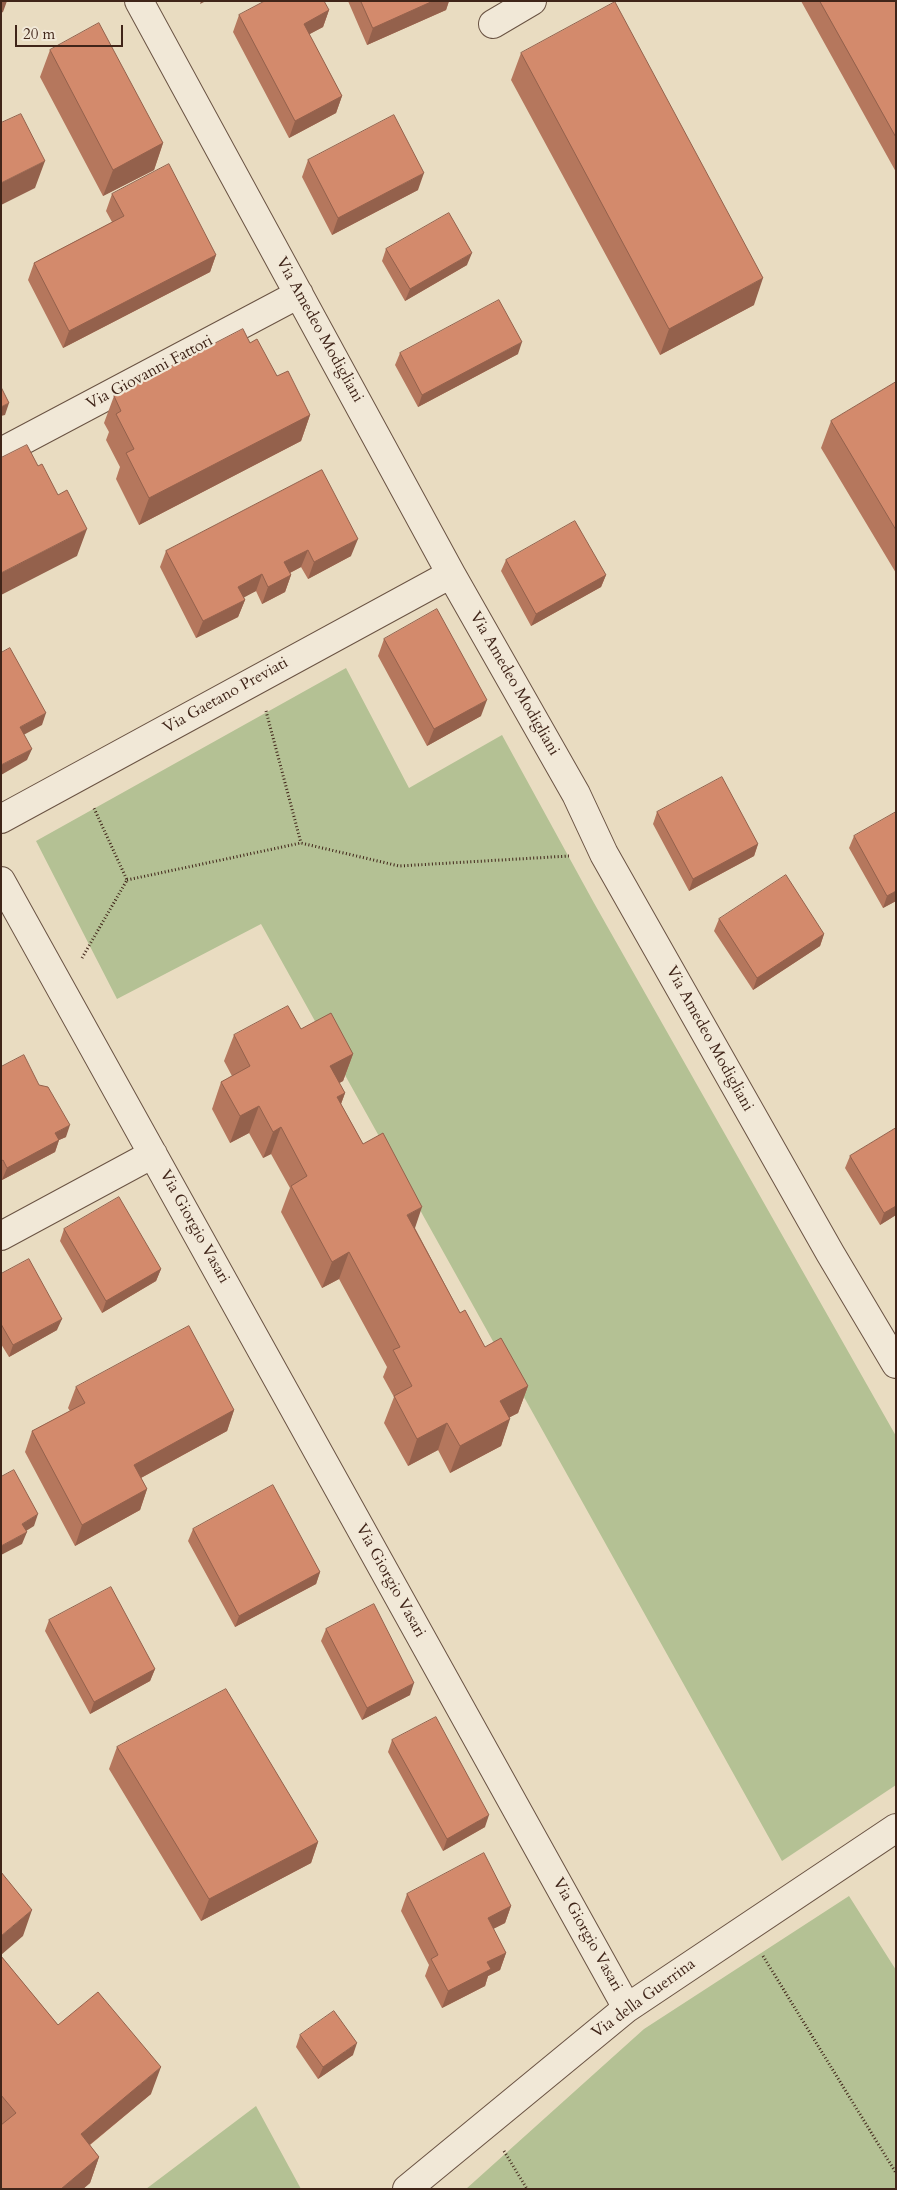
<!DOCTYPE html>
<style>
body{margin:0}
#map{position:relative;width:897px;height:2190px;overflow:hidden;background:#e9dcc1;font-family:Cardo,serif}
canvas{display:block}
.frame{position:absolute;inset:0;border:2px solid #402519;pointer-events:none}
.scale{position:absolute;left:15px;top:25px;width:108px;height:22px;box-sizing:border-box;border:2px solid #402519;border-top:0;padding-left:6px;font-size:15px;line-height:18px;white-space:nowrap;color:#402519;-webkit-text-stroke:4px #f1e8d7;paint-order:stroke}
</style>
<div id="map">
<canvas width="897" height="2190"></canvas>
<div class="frame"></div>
<div class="scale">20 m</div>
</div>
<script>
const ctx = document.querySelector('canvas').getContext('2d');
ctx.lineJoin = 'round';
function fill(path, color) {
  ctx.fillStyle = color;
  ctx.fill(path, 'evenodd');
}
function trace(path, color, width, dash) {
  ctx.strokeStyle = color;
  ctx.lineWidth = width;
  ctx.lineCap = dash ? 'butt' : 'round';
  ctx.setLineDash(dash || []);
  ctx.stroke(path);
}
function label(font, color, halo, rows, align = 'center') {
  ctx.font = font + ' Cardo,serif';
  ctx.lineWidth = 4.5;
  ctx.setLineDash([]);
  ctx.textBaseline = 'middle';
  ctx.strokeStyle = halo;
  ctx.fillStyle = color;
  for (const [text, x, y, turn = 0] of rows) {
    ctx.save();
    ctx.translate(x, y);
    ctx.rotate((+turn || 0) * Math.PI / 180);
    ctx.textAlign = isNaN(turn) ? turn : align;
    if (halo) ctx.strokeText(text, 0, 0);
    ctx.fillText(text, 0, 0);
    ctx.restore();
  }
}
const green = new Path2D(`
 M 346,668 L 409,788 L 502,735 L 594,903 L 896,1436 L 896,1785 L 782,1861 L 261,924 L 117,999 L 36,841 Z
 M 849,1896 L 896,1970 L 896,2189 L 466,2189 L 644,2029 Z
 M 256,2106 L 301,2189 L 146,2189 Z`);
const path = new Path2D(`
 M 266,711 L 301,843
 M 127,880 L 301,843 L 399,866 L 569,856
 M 82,958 L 127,880 L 93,806
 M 763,1956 L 896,2173
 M 504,2151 L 527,2189`);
const street = new Path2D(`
 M 139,1 L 451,574 L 576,794 L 604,854 L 830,1253 L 896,1364
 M 493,24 L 532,1
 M 1,452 L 299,294
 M 1,819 L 451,574
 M 1,881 L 627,2008
 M 1,1236 L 153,1154
 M 407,2189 L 627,2008 L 896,1828`);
const wall = new Path2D(`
 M 348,1 L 449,1 L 446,10 L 367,45 Z
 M 801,1 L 896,1 L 896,172 Z
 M 329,10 L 323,27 L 309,34 L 342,96 L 336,113 L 289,138 L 233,32 L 239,15 Z
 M 50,50 L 163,143 L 154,170 L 103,196 L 40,77 Z
 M 521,53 L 754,305 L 660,355 L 511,80 Z
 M 308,160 L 418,190 L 332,235 L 302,177 Z
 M 112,194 L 216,255 L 210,272 L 63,348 L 28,280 L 34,263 L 112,222 L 106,211 Z
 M 386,249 L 467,265 L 405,301 L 382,261 Z
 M 250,343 L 277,376 L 310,415 L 301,441 L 139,525 L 116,479 L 120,467 L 106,440 L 109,432 L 104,423 L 114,396 Z
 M 400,353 L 518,354 L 418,407 L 395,365 Z
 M 896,382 L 896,573 L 821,448 L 831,421 Z
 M 322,470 L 351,556 L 308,579 L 301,567 L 290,573 L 291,575 L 285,592 L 262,604 L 256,591 L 243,597 L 245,600 L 238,617 L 196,638 L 160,567 L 166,551 Z
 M 506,560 L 606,575 L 601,587 L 531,626 L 501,571 Z
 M 384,639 L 481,716 L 427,746 L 378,656 Z
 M 657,812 L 758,844 L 754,856 L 689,891 L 653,824 Z
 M 854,836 L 896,901 L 883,908 L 849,848 Z
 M 719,919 L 824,934 L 820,946 L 753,990 L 714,931 Z
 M 301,1029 L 353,1054 L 343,1081 L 339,1083 L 345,1093 L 341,1104 L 363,1144 L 415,1228 L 460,1313 L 485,1347 L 528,1386 L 518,1413 L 510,1417 L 501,1446 L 450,1473 L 438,1450 L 408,1466 L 384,1423 L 394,1397 L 383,1377 L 387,1367 L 339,1279 L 322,1288 L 281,1212 L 290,1188 L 271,1154 L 263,1158 L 249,1133 L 230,1143 L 212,1109 L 221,1082 L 232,1076 L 224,1061 L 234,1035 Z
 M 1,1067 L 66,1137 L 59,1140 L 55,1152 L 2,1180 L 1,1178 Z
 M 896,1128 L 896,1215 L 880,1225 L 845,1168 L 850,1156 Z
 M 64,1229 L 161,1269 L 156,1281 L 102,1313 L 60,1241 Z
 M 1,1274 L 57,1330 L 9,1357 L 1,1344 Z
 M 76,1387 L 234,1410 L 227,1431 L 141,1478 L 147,1489 L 140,1510 L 75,1546 L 25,1452 L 32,1431 L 70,1411 L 68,1408 Z
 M 193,1529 L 320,1572 L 316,1584 L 235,1627 L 188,1541 Z
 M 49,1620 L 155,1669 L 150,1681 L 90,1714 L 45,1631 Z
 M 326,1629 L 410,1695 L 362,1720 L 321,1641 Z
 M 392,1740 L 485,1827 L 443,1851 L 388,1752 Z
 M 117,1747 L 318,1842 L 311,1863 L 201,1921 L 109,1769 Z
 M 407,1894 L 511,1906 L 505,1923 L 493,1929 L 506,1953 L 500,1970 L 488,1976 L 485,1986 L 442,2008 L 425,1976 L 429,1965 L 401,1911 Z
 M 1,1956 L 58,2025 L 151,2094 L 90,2145 L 99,2157 L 90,2183 L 83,2189 L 1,2189 Z
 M 300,2035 L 353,2055 L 318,2079 L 296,2047 Z`);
const shadedWall = new Path2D(`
 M 1,1 L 7,1 L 3,12 L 1,13 Z
 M 201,1 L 206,1 L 200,4 Z
 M 433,1 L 449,1 L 446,10 L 367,45 L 373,28 Z
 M 329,10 L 323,27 L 297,41 L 304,24 Z
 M 342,96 L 336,113 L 289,138 L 295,121 Z
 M 163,143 L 154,170 L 103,196 L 113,170 Z
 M 45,161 L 35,188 L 1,205 L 1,183 Z
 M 424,173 L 418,190 L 332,235 L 338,218 Z
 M 472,253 L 467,265 L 405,301 L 410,289 Z
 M 216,255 L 210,272 L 63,348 L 69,331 Z
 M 763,278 L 754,305 L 660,355 L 669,329 Z
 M 522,342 L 518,354 L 418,407 L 422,395 Z
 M 9,403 L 5,415 L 1,416 L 1,407 Z
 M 310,415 L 301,441 L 139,525 L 149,498 Z
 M 87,529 L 77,556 L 1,595 L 1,573 Z
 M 358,539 L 351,556 L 308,579 L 314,562 Z
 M 308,550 L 301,567 L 278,579 L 284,562 Z
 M 262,574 L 256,591 L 232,604 L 238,587 Z
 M 291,575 L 285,592 L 262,604 L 268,587 Z
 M 606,575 L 601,587 L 531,626 L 536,614 Z
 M 245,600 L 238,617 L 196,638 L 203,621 Z
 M 487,700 L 481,716 L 427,746 L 434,729 Z
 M 46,713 L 42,725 L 16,739 L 20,727 Z
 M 32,749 L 27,760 L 1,775 L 1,765 Z
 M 758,844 L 754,856 L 689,891 L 693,879 Z
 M 896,891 L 896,901 L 883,908 L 887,896 Z
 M 824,934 L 820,946 L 753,990 L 757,978 Z
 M 353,1054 L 343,1081 L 321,1093 L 330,1066 Z
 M 345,1093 L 335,1120 L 337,1097 Z
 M 259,1106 L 249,1133 L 230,1143 L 240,1116 Z
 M 70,1125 L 66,1137 L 59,1140 L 55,1152 L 2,1180 L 7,1168 L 55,1133 Z
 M 281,1127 L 271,1154 L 263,1158 L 273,1132 Z
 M 896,1206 L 896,1215 L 880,1225 L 884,1213 Z
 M 422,1207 L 413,1234 L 407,1215 Z
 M 349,1252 L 339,1279 L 322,1288 L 332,1262 Z
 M 161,1269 L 156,1281 L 102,1313 L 106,1301 Z
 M 62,1319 L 57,1330 L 9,1357 L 13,1345 Z
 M 528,1386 L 518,1413 L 491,1427 L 500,1401 Z
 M 234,1410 L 227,1431 L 126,1486 L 134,1465 Z
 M 510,1419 L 501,1446 L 450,1473 L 460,1446 Z
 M 447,1423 L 438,1450 L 408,1466 L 417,1439 Z
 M 147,1489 L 140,1510 L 75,1546 L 82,1525 Z
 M 38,1514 L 34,1526 L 18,1536 L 22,1524 Z
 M 27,1532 L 22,1544 L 1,1555 L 1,1546 Z
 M 320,1572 L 316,1584 L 235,1627 L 239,1616 Z
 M 155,1669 L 150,1681 L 90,1714 L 94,1702 Z
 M 414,1683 L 410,1695 L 362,1720 L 367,1708 Z
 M 489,1815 L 485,1827 L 443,1851 L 447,1839 Z
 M 318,1842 L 311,1863 L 201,1921 L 209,1899 Z
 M 511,1906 L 505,1923 L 481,1935 L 488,1918 Z
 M 32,1910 L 23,1936 L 1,1955 L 1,1936 Z
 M 506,1953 L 500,1970 L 488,1976 L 485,1986 L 442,2008 L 448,1991 L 487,1962 Z
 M 357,2043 L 353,2055 L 318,2079 L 323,2067 Z
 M 161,2067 L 151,2094 L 71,2160 L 81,2134 Z
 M 99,2157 L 90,2183 L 83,2189 L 61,2189 Z`);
const building = new Path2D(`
 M 265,1 L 324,1 L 329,10 L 304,24 L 342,96 L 295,121 L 239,15 Z
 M 361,1 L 433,1 L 373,28 Z
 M 820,1 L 896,1 L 896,137 Z
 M 615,2 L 763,278 L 669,329 L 521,53 Z
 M 99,23 L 163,143 L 113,170 L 50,50 Z
 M 21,114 L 45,161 L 1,183 L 1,123 Z
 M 394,115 L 424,173 L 338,218 L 308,160 Z
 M 169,164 L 216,255 L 69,331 L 34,263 L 124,216 L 112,194 Z
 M 449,213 L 472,253 L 410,289 L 386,249 Z
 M 499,300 L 522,342 L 422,395 L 400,353 Z
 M 243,329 L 250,343 L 257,339 L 277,376 L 288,371 L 310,415 L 149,498 L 126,453 L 134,449 L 116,414 L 121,411 L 114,396 Z
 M 896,382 L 896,530 L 831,421 Z
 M 1,387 L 9,403 L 1,407 Z
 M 27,445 L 38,466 L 42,464 L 58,495 L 67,490 L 87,529 L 1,573 L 1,458 Z
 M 322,470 L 358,539 L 314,562 L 308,550 L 284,562 L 291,575 L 268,587 L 262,574 L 238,587 L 245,600 L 203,621 L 166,551 Z
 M 575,521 L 606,575 L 536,614 L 506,560 Z
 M 437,609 L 487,700 L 434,729 L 384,639 Z
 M 10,648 L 46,713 L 20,727 L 32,749 L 1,765 L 1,653 Z
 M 722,777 L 758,844 L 693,879 L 657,812 Z
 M 896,812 L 896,891 L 887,896 L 854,836 Z
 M 786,875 L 824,934 L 757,978 L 719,919 Z
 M 288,1006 L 301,1029 L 331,1013 L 353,1054 L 330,1066 L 345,1093 L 337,1097 L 363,1144 L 383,1133 L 422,1207 L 407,1215 L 460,1313 L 465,1310 L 485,1347 L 501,1338 L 528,1386 L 500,1401 L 510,1419 L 460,1446 L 447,1423 L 417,1439 L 394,1396 L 412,1386 L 393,1350 L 400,1347 L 349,1252 L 332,1262 L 291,1186 L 307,1176 L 281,1127 L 273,1132 L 259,1106 L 240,1116 L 221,1082 L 250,1066 L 234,1035 Z
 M 24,1055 L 39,1085 L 48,1087 L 70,1125 L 55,1133 L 59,1140 L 7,1168 L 3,1160 L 1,1161 L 1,1067 Z
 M 896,1128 L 896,1206 L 884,1213 L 850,1156 Z
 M 119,1197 L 161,1269 L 106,1301 L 64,1229 Z
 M 29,1259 L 62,1319 L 13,1345 L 1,1324 L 1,1274 Z
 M 189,1326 L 234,1410 L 134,1465 L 147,1489 L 82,1525 L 32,1431 L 85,1403 L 76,1387 Z
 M 14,1470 L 38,1514 L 22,1524 L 27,1532 L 1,1546 L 1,1477 Z
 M 273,1485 L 320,1572 L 239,1616 L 193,1529 Z
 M 111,1587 L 155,1669 L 94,1702 L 49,1620 Z
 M 374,1604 L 414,1683 L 367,1708 L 326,1629 Z
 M 226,1689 L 318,1842 L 209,1899 L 117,1747 Z
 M 436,1717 L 489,1815 L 447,1839 L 392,1740 Z
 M 484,1853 L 511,1906 L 488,1918 L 506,1953 L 487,1962 L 491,1969 L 448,1991 L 431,1959 L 438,1955 L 407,1894 Z
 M 1,1872 L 32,1910 L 1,1936 Z
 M 1,1956 L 58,2025 L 98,1992 L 161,2067 L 81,2134 L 99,2157 L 61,2189 L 1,2189 L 1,2125 L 16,2113 L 1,2095 Z
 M 334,2011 L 357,2043 L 323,2067 L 300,2035 Z`);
const streetNames = [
 ["Via Amedeo Modigliani",319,330,61],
 ["Via Giovanni Fattori",150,373,-28],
 ["Via Amedeo Modigliani",514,684,60],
 ["Via Gaetano Previati",226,696,-29],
 ["Via Amedeo Modigliani",709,1039,61],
 ["Via Giorgio Vasari",194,1227,61],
 ["Via Giorgio Vasari",390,1581,61],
 ["Via Giorgio Vasari",587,1935,61],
 ["Via della Guerrina",644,1999,-36]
];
fill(green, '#b4c194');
trace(street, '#6a5343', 30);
trace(path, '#402519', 3, [1, 2.5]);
trace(street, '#f1e8d7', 28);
fill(wall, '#b5775d');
fill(shadedWall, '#94614c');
fill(building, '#d38a6c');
trace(building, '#94614c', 1);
label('16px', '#402519', '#f1e8d7', streetNames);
</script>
